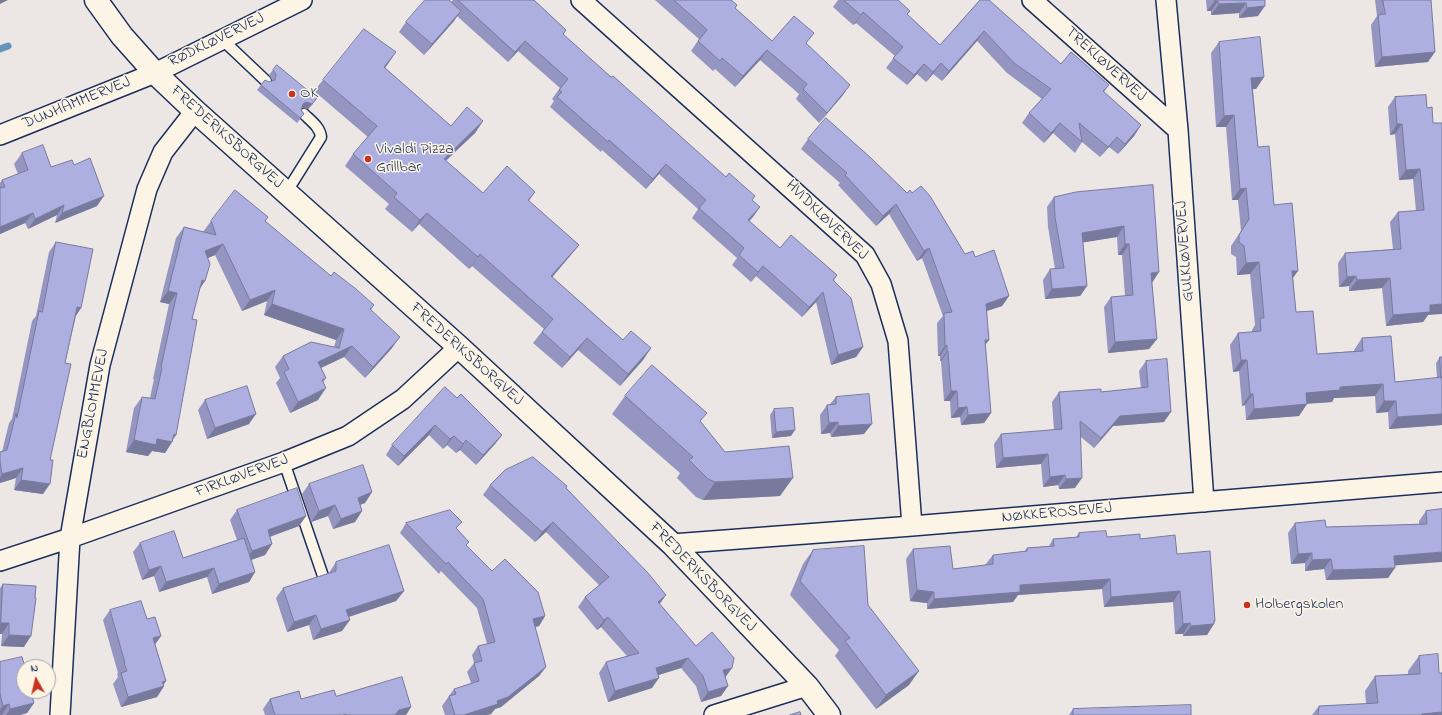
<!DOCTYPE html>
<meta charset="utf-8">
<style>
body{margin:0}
#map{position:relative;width:1442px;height:715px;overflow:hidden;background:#ece7e4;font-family:"Indie Flower",sans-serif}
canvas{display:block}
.north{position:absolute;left:16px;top:659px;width:40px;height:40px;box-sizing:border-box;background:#fcf5e5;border:1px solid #a2a6af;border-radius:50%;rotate:352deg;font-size:11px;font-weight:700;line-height:16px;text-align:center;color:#1b2f5e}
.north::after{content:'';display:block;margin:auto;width:14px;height:18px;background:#c8321e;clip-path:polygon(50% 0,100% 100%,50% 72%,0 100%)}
</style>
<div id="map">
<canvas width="1442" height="715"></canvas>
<div class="north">N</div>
</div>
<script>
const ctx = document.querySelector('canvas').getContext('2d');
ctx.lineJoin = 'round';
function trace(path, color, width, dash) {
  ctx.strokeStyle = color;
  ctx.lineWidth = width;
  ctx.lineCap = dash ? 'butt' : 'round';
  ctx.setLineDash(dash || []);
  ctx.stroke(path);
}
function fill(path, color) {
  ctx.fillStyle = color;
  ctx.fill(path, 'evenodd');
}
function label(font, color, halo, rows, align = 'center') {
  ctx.font = font + ' "Indie Flower",sans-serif';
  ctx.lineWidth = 3;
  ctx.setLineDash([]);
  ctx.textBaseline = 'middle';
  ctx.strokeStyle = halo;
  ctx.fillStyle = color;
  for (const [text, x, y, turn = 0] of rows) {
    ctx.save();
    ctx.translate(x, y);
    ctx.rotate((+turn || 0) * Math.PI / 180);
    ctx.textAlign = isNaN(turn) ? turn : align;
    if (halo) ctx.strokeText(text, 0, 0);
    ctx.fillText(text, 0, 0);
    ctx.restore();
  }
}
const stream = new Path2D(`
 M 0,49 L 8,46`);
const lane = new Path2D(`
 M 222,38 L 228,45 L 266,81
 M 286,193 L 321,137 C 320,127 311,121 304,114
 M 284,462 L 323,576`);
const street = new Path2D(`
 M 581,0 L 865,255 L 881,284 L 898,341 L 912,526
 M 1032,0 L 1178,130
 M 1166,0 L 1178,130 L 1204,502
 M 0,135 L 155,73 L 302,0
 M 672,544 L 912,526 L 1442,482
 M 0,561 L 70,538 L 284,462 L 348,436 L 403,399 L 459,347
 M 60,715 L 70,538 L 100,365 L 147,189 L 163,152 L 195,111
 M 714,715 L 807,686`);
const secondary = new Path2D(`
 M 96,0 L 122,36 L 155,73 L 195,111 L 459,347 L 672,544 L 807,686 L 829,715`);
const wall = new Path2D(`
 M 453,0 L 534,0 L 566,30 L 563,35 L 760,207 L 749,221 L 780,248 L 837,275 L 834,280 L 863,347 L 856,357 L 831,365 L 816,302 L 802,317 L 756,276 L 751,282 L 732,265 L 737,258 L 692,218 L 698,209 L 659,174 L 646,189 L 602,150 L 601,152 L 550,107 L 554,101 L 552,99 L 560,88 L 518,51 L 508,62 L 457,16 L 454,21 L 424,55 L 399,32 L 406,22 L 451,2 Z
 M 655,0 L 731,0 L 737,5 L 735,8 L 772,41 L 807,44 L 843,95 L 819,123 L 796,99 L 799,94 L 760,60 L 735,87 L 715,69 L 713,71 L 691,51 L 699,39 Z
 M 838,0 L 898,0 L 908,15 L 940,45 L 980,0 L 1061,64 L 1109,85 L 1104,92 L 1141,125 L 1134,136 L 1118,154 L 1109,147 L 1100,157 L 1082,142 L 1075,153 L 1053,133 L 1044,143 L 1022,123 L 1029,113 L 1042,99 L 1007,73 L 977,41 L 942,81 L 933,74 L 926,82 L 917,74 L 907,85 L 886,68 L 895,56 L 856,23 L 853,25 L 833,7 Z
 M 1206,0 L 1265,0 L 1258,16 L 1239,18 L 1239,13 L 1211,15 L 1211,11 L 1207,11 Z
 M 1375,0 L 1431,0 L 1428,62 L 1375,67 L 1371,25 L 1377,16 Z
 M 1219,42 L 1264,77 L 1256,89 L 1253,89 L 1258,147 L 1293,278 L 1296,312 L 1317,354 L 1354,351 L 1354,350 L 1362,338 L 1395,382 L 1437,378 L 1436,363 L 1440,357 L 1442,357 L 1442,425 L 1389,429 L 1388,412 L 1376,413 L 1375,396 L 1334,398 L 1332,402 L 1307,404 L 1299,416 L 1246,420 L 1245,405 L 1242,406 L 1239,371 L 1233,372 L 1230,345 L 1238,333 L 1252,332 L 1252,330 L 1255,325 L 1250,274 L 1237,275 L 1236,257 L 1231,254 L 1231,246 L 1241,231 L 1238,200 L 1232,200 L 1226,127 L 1216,127 L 1211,53 Z
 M 388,64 L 385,68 L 451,126 L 483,121 L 475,133 L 446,161 L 483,193 L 535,192 L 529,201 L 579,245 L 570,256 L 552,277 L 623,340 L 651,348 L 643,360 L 620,386 L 578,350 L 562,368 L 533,343 L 544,329 L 472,266 L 469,269 L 419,224 L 412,232 L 385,209 L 389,204 L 345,166 L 353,154 L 368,137 L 314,91 L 323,80 Z
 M 273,70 L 313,104 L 308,109 L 302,108 L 301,110 L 304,114 L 297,123 L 257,90 L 261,85 L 272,81 L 272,80 L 269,75 Z
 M 1426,95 L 1428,315 L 1423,322 L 1386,326 L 1382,288 L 1349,291 L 1349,286 L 1339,287 L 1338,263 L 1345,253 L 1393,249 L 1390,222 L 1398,212 L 1416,211 L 1413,179 L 1399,180 L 1395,134 L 1390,135 L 1388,107 L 1395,97 Z
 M 808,139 L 965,254 L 975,257 L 1009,296 L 1002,306 L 986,311 L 989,340 L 985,345 L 991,413 L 984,423 L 961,425 L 960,417 L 951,418 L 950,401 L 944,401 L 941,361 L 940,361 L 940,356 L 938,356 L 937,323 L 943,316 L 922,258 L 917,261 L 889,214 L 876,226 L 838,185 L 840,183 L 801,149 Z
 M 22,153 L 51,167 L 74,165 L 97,206 L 55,223 L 57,215 L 28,229 L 25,223 L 0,234 L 0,183 L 2,180 L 18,174 L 14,164 Z
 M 1153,185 L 1152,283 L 1157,339 L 1149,349 L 1108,353 L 1104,307 L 1111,297 L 1125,296 L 1122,255 L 1118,255 L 1117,237 L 1083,242 L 1087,286 L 1080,296 L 1045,299 L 1043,280 L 1050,269 L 1055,269 L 1048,227 L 1047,207 L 1054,197 Z
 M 211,221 L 265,221 L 331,276 L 374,305 L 371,310 L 392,348 L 365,378 L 344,357 L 321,368 L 326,378 L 323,383 L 318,400 L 290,413 L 276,383 L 280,378 L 275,367 L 283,356 L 334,347 L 336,340 L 264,315 L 267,301 L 242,311 L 215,255 L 208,258 L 192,319 L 172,442 L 165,453 L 152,451 L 148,456 L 126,452 L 134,408 L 142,397 L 150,398 L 154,379 L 153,379 L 169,304 L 160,302 L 176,238 L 184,227 L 203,232 Z
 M 56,242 L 81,308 L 76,316 L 65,363 L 50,460 L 43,494 L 14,490 L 16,478 L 0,483 L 0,452 L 2,452 L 9,423 L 12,419 L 32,321 L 36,316 L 49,252 Z
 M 1146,361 L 1164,422 L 1113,426 L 1094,448 L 1081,437 L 1075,488 L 1059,489 L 1058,485 L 1043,487 L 1041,464 L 996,468 L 994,444 L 1001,434 L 1054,430 L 1052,402 L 1059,392 L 1101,392 L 1141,388 L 1139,371 Z
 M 625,396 L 701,422 L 725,452 L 780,496 L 703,500 L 696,497 L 677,478 L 680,473 L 612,414 Z
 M 836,397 L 864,434 L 831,437 L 830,433 L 821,434 L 820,415 L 827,405 L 830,404 Z
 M 457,398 L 502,435 L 495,444 L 476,465 L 460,450 L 456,453 L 447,445 L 443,449 L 429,435 L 398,466 L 386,455 L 392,445 Z
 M 205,400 L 249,424 L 207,439 L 198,410 Z
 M 774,409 L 791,436 L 772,438 L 770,415 Z
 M 309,484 L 372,492 L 365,503 L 360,505 L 362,511 L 355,522 L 333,529 L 328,516 L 311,522 L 302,494 Z
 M 490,485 L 566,488 L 666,595 L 659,604 L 696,646 L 725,677 L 728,686 L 721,696 L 701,702 L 696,686 L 681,668 L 658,675 L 652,688 L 608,702 L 599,673 L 606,662 L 627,656 L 601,627 L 597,630 L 578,607 L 585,597 L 599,585 L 546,532 L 535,542 L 483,495 Z
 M 1442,509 L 1395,566 L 1388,578 L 1326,580 L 1324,569 L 1305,571 L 1305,563 L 1291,564 L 1288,533 L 1295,523 L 1326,527 L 1419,524 L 1419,521 L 1426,511 Z
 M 237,510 L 306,516 L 299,526 L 270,537 L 272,544 L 265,555 L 251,560 L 255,572 L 249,582 L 212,594 L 207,577 L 159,592 L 154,576 L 142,580 L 133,552 L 140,543 L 183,558 L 237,540 L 230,520 Z
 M 406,523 L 457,529 L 469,542 L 466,545 L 492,571 L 545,616 L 539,626 L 535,627 L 546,667 L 539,676 L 501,707 L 495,709 L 491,714 L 487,715 L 445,715 L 442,706 L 454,689 L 471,683 L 467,672 L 474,663 L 472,655 L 478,646 L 487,644 L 477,608 L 441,571 L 439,574 L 400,533 Z
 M 1079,533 L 1107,537 L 1140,539 L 1177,554 L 1214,623 L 1207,635 L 1183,636 L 1183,634 L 1175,634 L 1173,602 L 1104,607 L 1102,589 L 1018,595 L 1013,602 L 927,609 L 927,603 L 910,601 L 906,559 L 913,549 L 953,569 L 985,565 L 993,555 L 1024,552 L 1027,548 L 1049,546 L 1053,539 L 1076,537 Z
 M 813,550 L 909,685 L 876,709 L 835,656 L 839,650 L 790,595 L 803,564 Z
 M 336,562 L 404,591 L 396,601 L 349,617 L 342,631 L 313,640 L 309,625 L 287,632 L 276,598 L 283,588 L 329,573 Z
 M 3,584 L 24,647 L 1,646 L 2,634 L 0,634 L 0,588 Z
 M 110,610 L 147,619 L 161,636 L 155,644 L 166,681 L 163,685 L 164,686 L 157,697 L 121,707 L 113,684 L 118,677 L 117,674 L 118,673 L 103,620 Z
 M 1419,656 L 1439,673 L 1442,715 L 1312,715 L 1319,706 L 1366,704 L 1365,691 L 1375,676 L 1408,675 L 1408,671 Z
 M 0,662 L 34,703 L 27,713 L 20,715 L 0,715 Z
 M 336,696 L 411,707 L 406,715 L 265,715 L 263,709 L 270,699 L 301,699 Z
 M 1073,709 L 1191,715 L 1069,715 Z`);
const shadedWall = new Path2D(`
 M 0,0 L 8,0 L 0,4 Z
 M 1215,1 L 1218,1 L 1211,11 L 1207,11 Z
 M 1246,3 L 1239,13 L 1211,15 L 1219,4 Z
 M 1265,6 L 1258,16 L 1239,18 L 1247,8 Z
 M 461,11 L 454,21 L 424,55 L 432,44 Z
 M 863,12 L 856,23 L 853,25 L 861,15 Z
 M 984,31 L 977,41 L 942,81 L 949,71 Z
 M 525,41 L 518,51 L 508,62 L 515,52 Z
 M 767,50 L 760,60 L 735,87 L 743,76 Z
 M 396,52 L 388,64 L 375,79 L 384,67 Z
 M 1435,52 L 1428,62 L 1375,67 L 1382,57 Z
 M 941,63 L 933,74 L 926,82 L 933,72 Z
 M 924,64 L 917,74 L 907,85 L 914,75 Z
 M 1264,77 L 1256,89 L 1243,90 L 1251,78 Z
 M 850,85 L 843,95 L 819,123 L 827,113 Z
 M 317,98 L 308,109 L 303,108 L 299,110 L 303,104 L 306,102 Z
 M 1234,115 L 1226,127 L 1216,127 L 1224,116 Z
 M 483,121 L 475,133 L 435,170 L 444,159 Z
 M 1060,123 L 1053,133 L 1044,143 L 1051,133 Z
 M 1397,124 L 1402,124 L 1395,134 L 1390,135 Z
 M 1141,125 L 1134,136 L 1118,154 L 1125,144 Z
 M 1117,137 L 1109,147 L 1100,157 L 1108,147 Z
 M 666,164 L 659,174 L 646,189 L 653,179 Z
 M 1420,169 L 1413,179 L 1399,180 L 1406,170 Z
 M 1246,188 L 1238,200 L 1232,200 L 1240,189 Z
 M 104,196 L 97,206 L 55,223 L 62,213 Z
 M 896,204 L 889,214 L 876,226 L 883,216 Z
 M 64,205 L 57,215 L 28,229 L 35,219 Z
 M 760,207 L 753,217 L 741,230 L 748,220 Z
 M 33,213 L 25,223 L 0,234 L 0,227 Z
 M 427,213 L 419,224 L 412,232 L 420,220 Z
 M 1124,226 L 1117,237 L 1074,244 L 1082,233 Z
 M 223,244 L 215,255 L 198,262 L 205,251 Z
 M 1125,244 L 1129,244 L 1122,255 L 1118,255 Z
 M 579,245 L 570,256 L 543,288 L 551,276 Z
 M 929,248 L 922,258 L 917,261 L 924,251 Z
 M 480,254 L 472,266 L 469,269 L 478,257 Z
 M 1259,262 L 1250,274 L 1237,275 L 1246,263 Z
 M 763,266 L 756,276 L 751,282 L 758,272 Z
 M 1292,271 L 1298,271 L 1290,282 Z
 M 1159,272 L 1152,283 L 1151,273 Z
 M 1356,276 L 1349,286 L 1339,287 L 1347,277 Z
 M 1390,278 L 1382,288 L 1349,291 L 1357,280 Z
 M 202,280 L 205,281 L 197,293 Z
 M 1087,286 L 1080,296 L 1045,299 L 1052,289 Z
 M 275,290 L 267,301 L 242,311 L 250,300 Z
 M 168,291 L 177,293 L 169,304 L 160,302 Z
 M 823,292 L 816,302 L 802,317 L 809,307 Z
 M 1009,296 L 1002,306 L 978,314 L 986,304 Z
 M 272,304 L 344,329 L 336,340 L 264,315 Z
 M 1442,304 L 1442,314 L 1428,315 L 1423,322 L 1386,326 L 1393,315 L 1430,305 Z
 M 77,307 L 81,308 L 74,318 Z
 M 400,337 L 392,348 L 365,378 L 373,367 Z
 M 587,338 L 578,350 L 562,368 L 570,357 Z
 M 1157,339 L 1149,349 L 1108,353 L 1115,342 Z
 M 985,340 L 989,340 L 981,350 Z
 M 947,345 L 940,356 L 938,356 L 945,346 Z
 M 352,346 L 344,357 L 310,373 L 318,362 Z
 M 863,347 L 856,357 L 831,365 L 838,355 Z
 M 651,348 L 643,360 L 620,386 L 628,374 Z
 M 947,351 L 948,351 L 941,361 L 940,361 Z
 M 1241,360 L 1247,360 L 1239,371 L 1233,372 Z
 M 1383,384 L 1375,396 L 1334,398 L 1332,402 L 1298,404 L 1306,393 L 1340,387 Z
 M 326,388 L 318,400 L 290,413 L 298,402 Z
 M 951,391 L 957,391 L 950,401 L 944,401 Z
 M 1250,394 L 1253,394 L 1245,405 L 1242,406 Z
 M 1384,401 L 1396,401 L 1388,412 L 1376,413 Z
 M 1307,404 L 1299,416 L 1246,420 L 1254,409 Z
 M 967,407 L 960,417 L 951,418 L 958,408 Z
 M 1171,412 L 1164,422 L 1113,426 L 1094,448 L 1101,438 L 1120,416 Z
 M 991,413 L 984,423 L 961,425 L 968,415 Z
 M 256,414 L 249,424 L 207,439 L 215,428 Z
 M 1442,414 L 1442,425 L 1389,429 L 1397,417 Z
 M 838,422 L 830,433 L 821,434 L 829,423 Z
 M 872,424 L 864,434 L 831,437 L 838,426 Z
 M 435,425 L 429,435 L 398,466 L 404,456 Z
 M 795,430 L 791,436 L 772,438 L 776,432 Z
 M 174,434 L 176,435 L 172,441 L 172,442 L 165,453 L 152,451 L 148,456 L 126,452 L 134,440 L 157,439 Z
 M 502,435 L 495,444 L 476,465 L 483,455 Z
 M 454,436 L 447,445 L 443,449 L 450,439 Z
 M 466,440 L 460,450 L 456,453 L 463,444 Z
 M 1048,454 L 1041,464 L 996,468 L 1003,458 Z
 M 23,468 L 16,478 L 0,483 L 0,478 L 2,474 Z
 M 1065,475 L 1058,485 L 1043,487 L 1050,477 Z
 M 793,478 L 780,496 L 703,500 L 715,482 Z
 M 1082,478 L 1075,488 L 1059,489 L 1066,479 Z
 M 21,480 L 50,484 L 43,494 L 14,490 Z
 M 372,492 L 365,503 L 350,508 L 358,498 Z
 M 335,505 L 328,516 L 311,522 L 319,511 Z
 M 362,511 L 355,522 L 333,529 L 341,519 Z
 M 306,516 L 299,526 L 260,540 L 268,530 Z
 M 553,522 L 546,532 L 535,542 L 542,532 Z
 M 272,544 L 265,555 L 245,562 L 252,551 Z
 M 1442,552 L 1442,562 L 1387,566 L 1394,556 Z
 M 1312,553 L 1305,563 L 1291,564 L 1298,554 Z
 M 1331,559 L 1324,569 L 1305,571 L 1312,560 Z
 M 161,566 L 154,576 L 142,580 L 149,570 Z
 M 214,568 L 207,577 L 159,592 L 166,582 Z
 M 1395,568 L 1388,578 L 1326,580 L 1333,570 Z
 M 255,572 L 249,582 L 212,594 L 219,584 Z
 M 1110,579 L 1102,589 L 1018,595 L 1013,602 L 927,609 L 934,599 L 1020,585 Z
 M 917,590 L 934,592 L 927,603 L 910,601 Z
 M 404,591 L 396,601 L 339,620 L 346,610 Z
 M 1180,591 L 1173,602 L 1104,607 L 1111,597 Z
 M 666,595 L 659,605 L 658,602 Z
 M 316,615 L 309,625 L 287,632 L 294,622 Z
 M 545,616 L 539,626 L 527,629 L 533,619 Z
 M 608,617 L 601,627 L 597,630 L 604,620 Z
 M 350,620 L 342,631 L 313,640 L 321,629 Z
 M 1215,621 L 1213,624 L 1214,624 L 1207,635 L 1183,636 L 1191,626 Z
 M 1,623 L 9,623 L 2,634 L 0,634 L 0,624 Z
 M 1190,623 L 1183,634 L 1175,634 L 1183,624 Z
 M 9,635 L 31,636 L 24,647 L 1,646 Z
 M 161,636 L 154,646 L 153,638 Z
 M 688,658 L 681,668 L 649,678 L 656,668 Z
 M 546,667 L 539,676 L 501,707 L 495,709 L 491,714 L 487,715 L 464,715 L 497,701 Z
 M 732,668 L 725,678 L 723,670 Z
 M 919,671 L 909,685 L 876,709 L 886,695 Z
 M 659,678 L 652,688 L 608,702 L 615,691 Z
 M 166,681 L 162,687 L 164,686 L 157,697 L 121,707 L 128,697 Z
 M 728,686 L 721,696 L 701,702 L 708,692 Z
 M 34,703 L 27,713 L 20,715 L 6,715 L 10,709 Z
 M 9,704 L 2,715 L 0,715 L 0,710 L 3,706 Z
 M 411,707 L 406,715 L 395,715 L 399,710 Z
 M 1442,712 L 1442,715 L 1421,715 L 1422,714 Z`);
const building = new Path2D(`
 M 425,0 L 449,0 L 461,11 L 432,44 L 406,22 Z
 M 458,0 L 534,0 L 566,30 L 563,34 L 611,77 L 613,76 L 726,177 L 729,173 L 755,196 L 752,200 L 760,207 L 748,220 L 780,248 L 791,235 L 837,275 L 833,280 L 851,298 L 863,347 L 838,355 L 823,292 L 809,307 L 763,266 L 758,272 L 739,255 L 744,248 L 699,208 L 706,200 L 666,164 L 653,179 L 609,140 L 608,142 L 557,97 L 562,92 L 559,90 L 568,79 L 525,41 L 515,52 Z
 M 674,0 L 731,0 L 737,5 L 735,8 L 772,41 L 794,16 L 814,33 L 806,43 L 850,85 L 827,113 L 803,89 L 807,84 L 767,50 L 743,76 L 722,58 L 720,61 L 698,41 L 707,30 Z
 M 844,0 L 898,0 L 910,11 L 907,14 L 940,45 L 980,0 L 989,0 L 1061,64 L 1071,52 L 1109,85 L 1103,91 L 1141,125 L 1125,144 L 1117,137 L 1108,147 L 1079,123 L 1082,142 L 1060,123 L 1051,133 L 1029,113 L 1051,89 L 1014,63 L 984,31 L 949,71 L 941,63 L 933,72 L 924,64 L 914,75 L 893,58 L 903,47 L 863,12 L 861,15 Z
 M 1215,0 L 1265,0 L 1265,6 L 1247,8 L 1246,3 L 1219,4 L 1218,1 L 1215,1 Z
 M 1383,0 L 1431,0 L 1435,52 L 1382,57 L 1378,15 L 1385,14 Z
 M 364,29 L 396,52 L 384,67 L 451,126 L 467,107 L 483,121 L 444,159 L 483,193 L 507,166 L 535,192 L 528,200 L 579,245 L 551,276 L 623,340 L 631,331 L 651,348 L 628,374 L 587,338 L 570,357 L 542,332 L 553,319 L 480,254 L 478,257 L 427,213 L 420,220 L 394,197 L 397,193 L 353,154 L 377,126 L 323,80 Z
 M 1260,37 L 1264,77 L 1251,78 L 1258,147 L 1269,146 L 1274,205 L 1292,203 L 1298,271 L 1292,271 L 1296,312 L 1313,311 L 1317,354 L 1363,351 L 1362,338 L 1391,336 L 1395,382 L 1442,377 L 1442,414 L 1397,417 L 1396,401 L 1384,401 L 1383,384 L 1340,387 L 1340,390 L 1306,393 L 1307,404 L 1254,409 L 1253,394 L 1250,394 L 1247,360 L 1241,360 L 1238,333 L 1261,331 L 1260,318 L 1264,318 L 1259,262 L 1246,263 L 1244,246 L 1239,242 L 1239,235 L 1249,219 L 1246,188 L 1240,189 L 1234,115 L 1224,116 L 1219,42 Z
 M 277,65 L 317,98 L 312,104 L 306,102 L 303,104 L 301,110 L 304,114 L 300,118 L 261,85 L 265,80 L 269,82 L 275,80 L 276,74 L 273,70 Z
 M 1426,95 L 1427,108 L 1432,107 L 1433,123 L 1442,123 L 1442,304 L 1430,305 L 1430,312 L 1393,315 L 1390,278 L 1357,280 L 1356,276 L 1347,277 L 1345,253 L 1401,249 L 1398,212 L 1424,210 L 1420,169 L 1406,170 L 1402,124 L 1397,124 L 1395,97 Z
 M 826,118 L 871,158 L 907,193 L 910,190 L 912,193 L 921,186 L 930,196 L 965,254 L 973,251 L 975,257 L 994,250 L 1009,296 L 986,304 L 989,340 L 985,340 L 991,413 L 968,415 L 967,407 L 958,408 L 957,391 L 951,391 L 948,351 L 947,351 L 947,345 L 945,346 L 944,313 L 952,312 L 929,248 L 924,251 L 896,204 L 883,216 L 845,175 L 847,173 L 808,139 Z
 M 43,145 L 51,167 L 72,160 L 74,165 L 90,158 L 104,196 L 62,213 L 64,205 L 35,219 L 33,213 L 0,227 L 0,188 L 5,187 L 2,180 L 28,170 L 22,153 Z
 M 1153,185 L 1159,272 L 1151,273 L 1157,339 L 1115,342 L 1111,297 L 1133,295 L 1129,244 L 1125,244 L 1124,226 L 1082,233 L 1087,286 L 1052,289 L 1050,269 L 1064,268 L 1055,217 L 1054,197 L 1076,192 Z
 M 235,190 L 268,217 L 265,221 L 331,276 L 334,272 L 356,289 L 374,305 L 370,309 L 400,337 L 373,367 L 352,346 L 318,362 L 326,378 L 322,380 L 326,388 L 298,402 L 284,372 L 289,369 L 283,356 L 311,342 L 339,348 L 344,329 L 272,304 L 275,290 L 250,300 L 223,244 L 205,251 L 210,264 L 205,281 L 202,280 L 192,319 L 197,320 L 176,435 L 174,434 L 172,442 L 157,439 L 156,445 L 134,440 L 142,397 L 155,399 L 162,368 L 161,367 L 177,293 L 168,291 L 184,227 L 216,235 L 211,221 Z
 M 56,242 L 93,249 L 81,308 L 77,307 L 65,363 L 71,364 L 50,460 L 53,460 L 50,484 L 21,480 L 23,468 L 2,474 L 0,462 L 0,452 L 7,450 L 16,413 L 17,418 L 39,311 L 42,312 Z
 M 1440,357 L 1442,357 L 1442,377 L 1441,378 Z
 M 1167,359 L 1171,412 L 1120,416 L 1101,438 L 1080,421 L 1082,478 L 1066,479 L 1065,475 L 1050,477 L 1048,454 L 1003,458 L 1001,434 L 1062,429 L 1059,392 L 1101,389 L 1101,392 L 1148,387 L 1146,361 Z
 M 652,365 L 707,413 L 700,421 L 725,452 L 789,446 L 793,478 L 715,482 L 708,479 L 689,460 L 693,457 L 625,396 Z
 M 247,386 L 256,414 L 215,428 L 205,400 Z
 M 445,387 L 457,398 L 461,394 L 502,435 L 483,455 L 466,440 L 463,444 L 454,436 L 450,439 L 435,425 L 404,456 L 392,445 Z
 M 869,394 L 872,424 L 838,426 L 838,422 L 829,423 L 827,405 L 836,404 L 836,397 Z
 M 793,408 L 795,430 L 776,432 L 774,409 Z
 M 533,457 L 567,486 L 566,488 L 648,573 L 666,595 L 658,602 L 696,646 L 712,632 L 734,658 L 732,668 L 723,670 L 728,686 L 708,692 L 703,676 L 688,658 L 656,668 L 659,678 L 615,691 L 606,662 L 639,653 L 608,617 L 604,620 L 585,597 L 609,577 L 553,522 L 542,532 L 490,485 L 505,470 Z
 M 363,465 L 372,492 L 358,498 L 362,511 L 341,519 L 335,505 L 319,511 L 309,484 Z
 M 297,488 L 306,516 L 268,530 L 272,544 L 252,551 L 237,510 Z
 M 1442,509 L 1442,552 L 1394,556 L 1395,568 L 1333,570 L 1331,559 L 1312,560 L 1312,553 L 1298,554 L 1295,523 L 1325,520 L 1326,527 L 1427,524 L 1426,511 Z
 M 450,510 L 462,522 L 456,528 L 469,542 L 466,545 L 492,571 L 505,559 L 538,592 L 545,616 L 533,619 L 546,667 L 508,697 L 497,701 L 498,704 L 464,715 L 455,715 L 449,696 L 456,694 L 454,689 L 479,681 L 474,663 L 482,661 L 478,646 L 495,642 L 483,599 L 448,562 L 446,564 L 406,523 Z
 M 174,531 L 183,558 L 244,538 L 255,572 L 219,584 L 214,568 L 166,582 L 161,566 L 149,570 L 140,543 Z
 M 1106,531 L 1107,537 L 1140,534 L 1140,539 L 1175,535 L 1177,554 L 1210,551 L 1215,621 L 1214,621 L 1214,624 L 1191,626 L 1190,623 L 1183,624 L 1180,591 L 1111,597 L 1110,579 L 1020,585 L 1020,592 L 934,599 L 934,592 L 917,590 L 913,549 L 950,546 L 953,569 L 993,564 L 993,555 L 1027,551 L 1027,548 L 1054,546 L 1053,539 L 1079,537 L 1079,533 Z
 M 389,545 L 404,591 L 346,610 L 350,620 L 321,629 L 316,615 L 294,622 L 283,588 L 336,571 L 336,562 Z
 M 864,546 L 868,605 L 919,671 L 886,695 L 845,641 L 850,638 L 800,581 L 813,550 Z
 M 3,584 L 36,586 L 35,598 L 36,598 L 31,636 L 9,635 L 9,623 L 1,623 Z
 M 141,601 L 147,619 L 155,617 L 161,636 L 153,638 L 166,681 L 162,682 L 164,686 L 128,697 L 121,673 L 127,671 L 124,663 L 125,663 L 110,610 Z
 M 1438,654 L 1439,673 L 1442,673 L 1442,712 L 1422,714 L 1422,715 L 1318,715 L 1319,706 L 1378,703 L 1375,676 L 1420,674 L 1419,656 Z
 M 22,657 L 25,667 L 24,667 L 24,691 L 31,691 L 34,703 L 10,709 L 9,704 L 3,706 L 0,694 L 0,662 Z
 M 402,677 L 411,707 L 399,710 L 395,715 L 346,715 L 346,714 L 343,715 L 275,715 L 270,699 L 299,691 L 301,699 L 334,690 L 336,696 Z
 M 1191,705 L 1191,715 L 1073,715 L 1073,709 Z
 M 800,712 L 801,715 L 790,715 Z`);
const markers = [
 [292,94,4,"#c8321e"],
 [368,159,4,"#c8321e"],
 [1247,605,4,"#c8321e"]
];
const streetNames = [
 ["RØDKLØVERVEJ",217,41,-26],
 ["TREKLØVERVEJ",1105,65,42],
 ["DUNHAMMERVEJ",77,104,-22],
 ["FREDERIKSBORGVEJ",226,138,42],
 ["HVIDKLØVERVEJ",826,221,44],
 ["GULKLØVERVEJ",1186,251,-94],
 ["FREDERIKSBORGVEJ",466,355,42],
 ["ENGBLOMMEVEJ",94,404,-79],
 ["FIRKLØVERVEJ",242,477,-20],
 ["NØKKEROSEVEJ",1057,514,-5],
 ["FREDERIKSBORGVEJ",702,578,46]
];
const poiNames = [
 ["OK",300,94],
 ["Vivaldi Pizza",376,150],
 ["Grillbar",376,168],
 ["Holbergskolen",1255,605]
];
trace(stream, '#6494b9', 7);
trace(lane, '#1b2f5e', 13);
trace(street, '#1b2f5e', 22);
trace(secondary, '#1b2f5e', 25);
trace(lane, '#fcf5e5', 10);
trace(street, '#fcf5e5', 19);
trace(secondary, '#fcf5e5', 22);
fill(wall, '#9496c1');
fill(shadedWall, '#787a9d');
fill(building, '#acafe0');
trace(building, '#787a9d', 1);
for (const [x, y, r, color] of markers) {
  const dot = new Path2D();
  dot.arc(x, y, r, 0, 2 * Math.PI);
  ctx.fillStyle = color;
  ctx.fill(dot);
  trace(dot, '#fcf5e5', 1.5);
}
label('16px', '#1b2f5e', '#fcf5e5', streetNames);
label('16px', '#1b2f5e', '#fcf5e5', poiNames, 'left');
</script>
